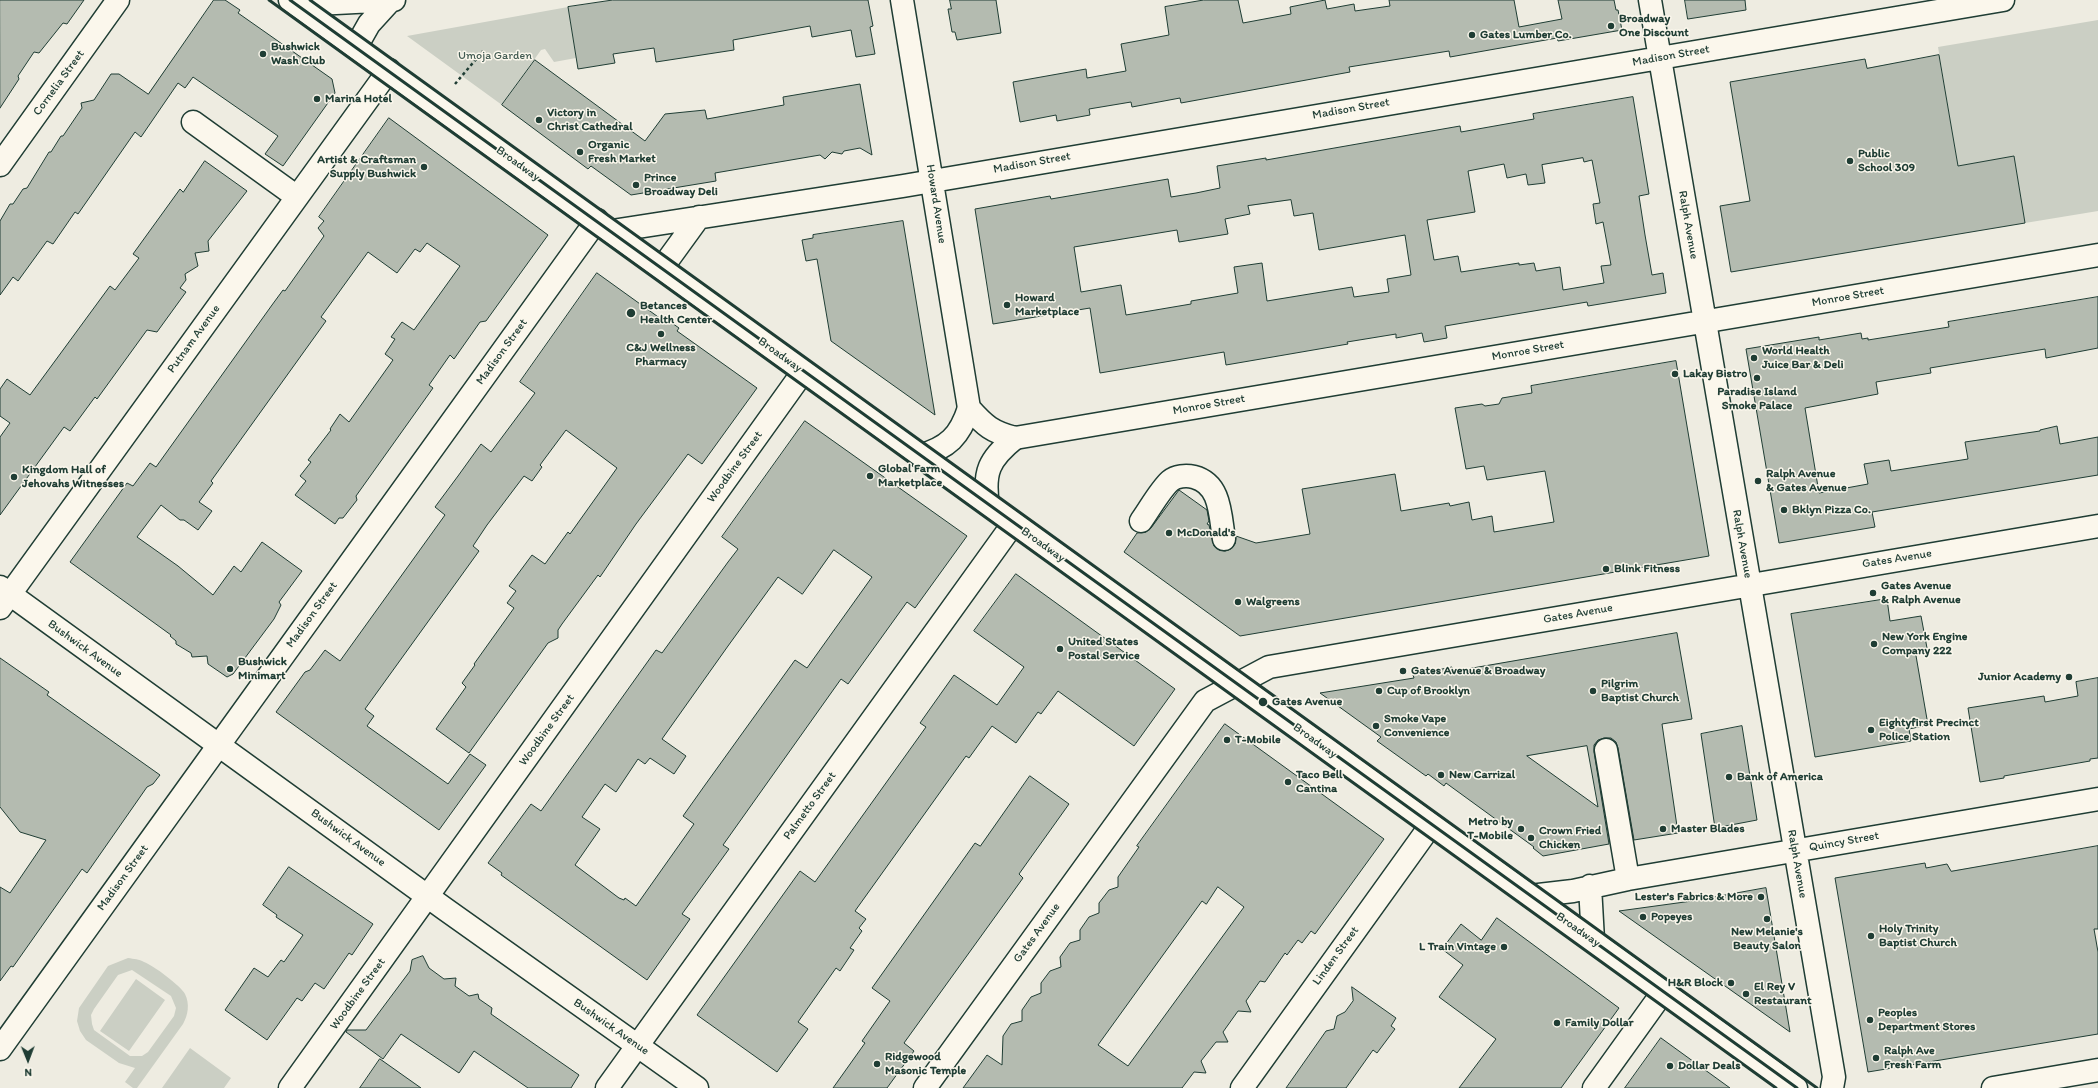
<!DOCTYPE html>
<style>
body{margin:0}
#map{position:relative;width:2098px;height:1088px;overflow:hidden;background:#eeece1;font-family:Itim,sans-serif}
canvas{display:block}
.north{position:absolute;left:8px;top:1040px;width:40px;height:40px;-webkit-text-stroke:3px #fbf7ec;paint-order:stroke;rotate:179deg;font-size:11px;font-weight:700;line-height:16px;text-align:center;color:#1f3d34}
.north::after{content:'';display:block;margin:auto;width:14px;height:18px;background:#1f3d34;clip-path:polygon(50% 0,100% 100%,50% 72%,0 100%)}
</style>
<div id="map">
<canvas width="2098" height="1088"></canvas>
<div class="north">N</div>
</div>
<script>
const ctx = document.querySelector('canvas').getContext('2d');
ctx.lineJoin = 'round';
function fill(path, color) {
  ctx.fillStyle = color;
  ctx.fill(path, 'evenodd');
}
function trace(path, color, width, dash) {
  ctx.strokeStyle = color;
  ctx.lineWidth = width;
  ctx.lineCap = dash ? 'butt' : 'round';
  ctx.setLineDash(dash || []);
  ctx.stroke(path);
}
function label(font, color, halo, rows, align = 'center') {
  ctx.font = font + ' Itim,sans-serif';
  ctx.lineWidth = 3;
  ctx.setLineDash([]);
  ctx.textBaseline = 'middle';
  ctx.strokeStyle = halo;
  ctx.fillStyle = color;
  for (const [text, x, y, turn = 0] of rows) {
    ctx.save();
    ctx.translate(x, y);
    ctx.rotate((+turn || 0) * Math.PI / 180);
    ctx.textAlign = isNaN(turn) ? turn : align;
    if (halo) ctx.strokeText(text, 0, 0);
    ctx.fillText(text, 0, 0);
    ctx.restore();
  }
}
const green = new Path2D(`
 M 568,7 L 576,58 L 554,62 L 545,49 L 541,50 L 502,105 L 407,36 Z
 M 2098,20 L 2098,211 L 2025,223 L 2014,156 L 1958,166 L 1938,47 Z
 M 128,958 C 134,959 139,959 144,962 C 153,965 181,986 185,994 C 190,1004 188,1015 183,1024 L 137,1088 L 133,1088 L 125,1082 L 135,1068 L 119,1063 L 86,1040 L 80,1031 L 77,1021 L 79,1008 L 108,966 ZM 132,970 L 171,996 L 176,1008 L 174,1016 L 148,1052 L 142,1056 L 130,1056 L 94,1030 L 92,1024 L 91,1015 L 94,1009 L 118,975 Z
 M 136,979 L 165,1000 L 129,1051 L 100,1031 Z
 M 190,1048 L 231,1078 L 224,1088 L 162,1088 Z`);
const building = new Path2D(`
 M 0,0 L 84,0 L 67,24 L 63,23 L 39,53 L 34,52 L 18,76 L 19,79 L 0,108 Z
 M 214,0 L 225,0 L 240,10 L 238,13 L 332,79 L 335,93 L 283,166 L 265,154 L 278,136 L 193,77 L 185,88 L 178,83 L 141,137 L 135,132 L 78,214 L 75,212 L 53,244 L 47,241 L 18,281 L 13,277 L 0,295 L 0,221 L 10,204 L 13,204 L 23,189 L 27,188 L 49,152 L 51,152 L 61,136 L 63,136 L 82,108 L 81,103 L 94,100 L 111,74 L 119,74 L 148,94 Z
 M 613,0 L 868,0 L 873,26 L 870,27 L 875,54 L 856,57 L 851,30 L 812,37 L 810,26 L 733,40 L 734,50 L 656,62 L 654,48 L 613,54 L 615,63 L 578,69 L 568,7 Z
 M 950,0 L 996,0 L 1001,33 L 957,40 L 955,32 L 952,32 L 948,9 L 951,9 Z
 M 1204,0 L 1238,0 L 1243,23 L 1291,14 L 1290,7 L 1325,0 L 1327,9 L 1354,4 L 1355,11 L 1390,6 L 1389,0 L 1514,0 L 1519,27 L 1562,19 L 1558,0 L 1614,0 L 1616,10 L 1618,10 L 1622,30 L 1558,41 L 1557,38 L 1450,57 L 1449,51 L 1349,67 L 1350,72 L 1181,103 L 1180,98 L 1132,107 L 1131,102 L 1089,109 L 1090,115 L 1057,121 L 1056,115 L 1020,122 L 1013,82 L 1086,69 L 1087,78 L 1126,71 L 1121,44 L 1169,35 L 1165,7 Z
 M 1685,0 L 1745,0 L 1746,10 L 1688,19 Z
 M 1939,55 L 1958,166 L 2014,156 L 2025,223 L 1731,272 L 1720,206 L 1750,201 L 1730,82 L 1865,59 L 1867,68 Z
 M 535,60 L 645,141 L 665,114 L 705,110 L 707,119 L 784,105 L 783,97 L 860,84 L 872,155 L 860,148 L 844,151 L 842,154 L 832,152 L 825,159 L 820,155 L 715,173 L 716,181 L 631,195 L 591,166 L 588,169 L 502,105 Z
 M 1633,97 L 1649,194 L 1639,196 L 1645,235 L 1652,275 L 1663,273 L 1666,293 L 1588,306 L 1587,302 L 1445,326 L 1447,338 L 1424,342 L 1422,333 L 1396,338 L 1396,334 L 1347,342 L 1348,344 L 1226,365 L 1224,352 L 1100,373 L 1090,308 L 993,324 L 975,209 L 1050,196 L 1051,199 L 1168,179 L 1171,197 L 1196,193 L 1220,188 L 1217,166 L 1266,158 L 1266,160 L 1460,126 L 1461,132 L 1534,119 L 1533,114 ZM 1583,158 L 1584,162 L 1592,160 L 1600,203 L 1593,204 L 1596,224 L 1603,222 L 1611,265 L 1601,266 L 1604,283 L 1563,290 L 1560,267 L 1536,271 L 1534,263 L 1519,265 L 1519,263 L 1461,272 L 1458,256 L 1434,260 L 1427,220 L 1475,212 L 1468,171 L 1504,164 L 1507,178 L 1526,174 L 1528,185 L 1545,183 L 1542,165 ZM 1291,200 L 1294,216 L 1313,213 L 1319,250 L 1405,235 L 1411,275 L 1387,279 L 1389,292 L 1354,297 L 1352,287 L 1267,301 L 1262,263 L 1234,267 L 1238,293 L 1191,301 L 1191,304 L 1126,315 L 1121,285 L 1081,292 L 1074,247 L 1177,230 L 1179,242 L 1228,234 L 1225,219 L 1250,214 L 1248,206 Z
 M 389,118 L 548,235 L 486,321 L 480,322 L 454,359 L 450,355 L 429,385 L 433,388 L 356,496 L 357,500 L 343,518 L 339,518 L 335,524 L 295,495 L 306,481 L 300,476 L 311,462 L 308,460 L 331,430 L 330,429 L 340,414 L 349,422 L 393,360 L 385,354 L 395,339 L 391,337 L 402,322 L 414,330 L 460,266 L 427,243 L 420,252 L 415,249 L 397,273 L 368,252 L 321,317 L 326,321 L 211,481 L 213,483 L 199,502 L 212,511 L 198,530 L 184,520 L 180,520 L 161,505 L 137,537 L 178,566 L 213,595 L 234,566 L 241,572 L 262,542 L 302,571 L 279,602 L 281,605 L 274,619 L 233,674 L 227,677 L 208,664 L 207,656 L 192,657 L 191,653 L 176,644 L 176,641 L 170,636 L 171,635 L 70,562 L 127,483 L 133,486 L 150,463 L 156,467 L 272,305 L 283,290 L 285,291 L 324,236 L 318,228 L 324,221 L 319,217 Z
 M 205,161 L 247,191 L 208,241 L 209,251 L 195,253 L 198,266 L 185,274 L 186,280 L 180,288 L 186,292 L 157,332 L 147,330 L 97,399 L 95,397 L 70,431 L 64,427 L 0,515 L 0,437 L 10,423 L 0,416 L 0,389 L 7,379 L 30,395 L 110,286 L 115,290 L 139,258 L 133,254 L 180,189 L 183,192 Z
 M 903,221 L 935,415 L 831,341 L 817,259 L 806,261 L 802,240 L 813,238 L 813,235 Z
 M 597,273 L 661,319 L 662,316 L 679,328 L 677,331 L 757,388 L 702,464 L 688,454 L 636,524 L 600,577 L 598,575 L 562,624 L 558,630 L 558,638 L 548,643 L 469,753 L 436,729 L 466,687 L 462,683 L 475,665 L 474,664 L 514,608 L 507,603 L 516,591 L 509,586 L 532,555 L 545,564 L 568,532 L 570,534 L 617,468 L 566,430 L 540,465 L 542,467 L 532,481 L 524,476 L 487,525 L 473,546 L 479,551 L 365,709 L 374,716 L 367,726 L 448,784 L 470,754 L 486,765 L 439,830 L 276,712 L 305,672 L 310,670 L 325,650 L 340,661 L 445,515 L 435,507 L 458,476 L 481,444 L 491,452 L 535,393 L 520,382 Z
 M 2098,297 L 2098,348 L 2046,358 L 2045,349 L 1930,368 L 1931,373 L 1876,382 L 1878,394 L 1805,408 L 1819,493 L 1868,484 L 1864,464 L 1889,460 L 1891,471 L 1968,459 L 1965,442 L 2040,431 L 2040,430 L 2057,426 L 2060,444 L 2098,437 L 2098,475 L 1872,512 L 1875,527 L 1779,543 L 1746,349 L 1819,337 L 1819,340 L 1861,333 L 1862,339 L 1868,338 L 1868,340 L 1949,327 L 1948,322 Z
 M 1676,361 L 1709,556 L 1240,636 L 1124,552 L 1137,533 L 1146,532 L 1151,528 L 1179,490 L 1207,510 L 1209,521 L 1207,524 L 1209,525 L 1214,546 L 1219,550 L 1225,551 L 1231,549 L 1235,544 L 1236,536 L 1256,543 L 1310,534 L 1302,489 L 1395,474 L 1401,511 L 1449,503 L 1450,506 L 1469,502 L 1472,520 L 1492,516 L 1494,532 L 1554,522 L 1545,471 L 1487,480 L 1484,466 L 1466,469 L 1455,408 L 1482,404 L 1485,406 L 1499,404 L 1502,398 L 1532,393 L 1531,386 Z
 M 805,421 L 967,536 L 915,608 L 907,602 L 848,684 L 841,679 L 723,845 L 729,849 L 682,914 L 690,919 L 647,980 L 501,875 L 502,873 L 488,863 L 531,804 L 541,811 L 656,650 L 662,653 L 728,562 L 738,549 L 722,537 ZM 834,550 L 872,577 L 807,668 L 795,660 L 705,785 L 683,816 L 694,824 L 636,906 L 625,898 L 624,900 L 619,898 L 575,865 L 600,829 L 582,817 L 605,784 L 616,792 L 638,759 L 645,764 L 650,758 L 674,774 L 686,756 L 662,739 L 728,646 L 778,577 L 802,594 Z
 M 1016,574 L 1175,689 L 1134,746 L 1058,691 L 1041,714 L 1038,712 L 1016,743 L 992,726 L 969,758 L 966,756 L 855,911 L 866,919 L 859,928 L 862,931 L 850,948 L 854,950 L 840,971 L 836,968 L 798,1022 L 808,1029 L 777,1072 L 697,1015 L 800,871 L 815,882 L 926,727 L 920,723 L 954,675 L 997,705 L 1024,667 L 974,631 Z
 M 1887,599 L 1890,621 L 1921,616 L 1927,648 L 1915,650 L 1928,725 L 1909,729 L 1911,741 L 1815,757 L 1791,614 Z
 M 1677,633 L 1692,719 L 1662,724 L 1678,833 L 1634,840 L 1618,748 L 1616,742 L 1611,738 L 1604,738 L 1598,740 L 1594,745 L 1594,752 L 1609,844 L 1543,856 L 1533,848 L 1534,847 L 1446,783 L 1444,786 L 1428,774 L 1426,776 L 1377,741 L 1381,737 L 1320,693 L 1414,678 L 1413,675 L 1452,667 L 1453,671 ZM 1587,746 L 1598,807 L 1527,756 Z
 M 0,658 L 49,692 L 47,695 L 160,775 L 153,784 L 147,787 L 87,873 L 82,869 L 13,967 L 11,966 L 0,981 L 0,887 L 10,893 L 46,840 L 20,832 L 0,807 Z
 M 2098,678 L 2098,758 L 2090,759 L 2090,761 L 2004,776 L 2004,778 L 1980,782 L 1968,708 L 2044,696 L 2045,702 L 2078,696 L 2076,682 Z
 M 1225,724 L 1384,839 L 1315,934 L 1311,931 L 1302,943 L 1298,940 L 1287,955 L 1285,953 L 1265,982 L 1260,981 L 1246,1001 L 1251,1012 L 1238,1011 L 1223,1032 L 1228,1042 L 1216,1042 L 1201,1061 L 1206,1073 L 1194,1072 L 1182,1088 L 963,1088 L 987,1055 L 1002,1065 L 1003,1036 L 1011,1024 L 1022,1021 L 1022,1010 L 1031,997 L 1041,993 L 1041,983 L 1050,971 L 1061,967 L 1060,957 L 1070,943 L 1080,940 L 1080,930 L 1089,917 L 1099,913 L 1099,903 L 1109,890 L 1118,887 L 1118,877 L 1139,847 L 1137,846 ZM 1218,887 L 1244,907 L 1128,1066 L 1098,1045 L 1202,901 L 1206,904 Z
 M 1742,726 L 1757,820 L 1715,828 L 1701,734 Z
 M 1030,776 L 1069,804 L 1019,874 L 1023,878 L 904,1043 L 914,1051 L 887,1088 L 833,1088 L 865,1043 L 862,1041 L 890,1001 L 872,988 L 975,843 L 980,846 Z
 M 2098,846 L 2098,929 L 2094,929 L 2098,952 L 2098,1034 L 1868,1072 L 1835,878 L 1925,863 L 1926,868 L 1947,864 L 1951,871 Z
 M 289,867 L 373,924 L 352,955 L 349,953 L 324,989 L 315,983 L 302,1001 L 297,998 L 267,1040 L 225,1010 L 254,968 L 268,977 L 281,960 L 284,962 L 303,935 L 276,917 L 277,915 L 263,905 Z
 M 1766,888 L 1790,1032 L 1619,911 L 1692,901 Z
 M 1497,918 L 1619,1008 L 1561,1088 L 1459,1088 L 1496,1039 L 1439,997 L 1463,965 L 1442,949 L 1461,924 L 1481,940 Z
 M 423,956 L 429,968 L 444,979 L 456,978 L 455,986 L 469,996 L 478,994 L 479,999 L 492,1008 L 491,1014 L 579,1075 L 571,1088 L 528,1088 L 474,1051 L 459,1073 L 401,1034 L 383,1059 L 346,1032 L 347,1030 L 366,1030 L 410,971 L 412,960 Z
 M 1352,987 L 1396,1018 L 1391,1026 L 1395,1029 L 1377,1053 L 1373,1050 L 1346,1088 L 1286,1088 L 1326,1031 L 1334,1029 L 1337,1016 L 1345,1012 L 1353,1001 Z
 M 1661,1038 L 1730,1088 L 1625,1088 Z
 M 380,1059 L 421,1088 L 360,1088 Z`);
const path = new Path2D(`
 M 455,84 L 483,51`);
const minor = new Path2D(`
 M 902,0 L 969,408 C 985,426 992,432 1015,438 L 2098,255
 M 1650,0 L 1834,1077 L 1832,1088
 M 297,5 L 394,0
 M 356,47 L 369,24 L 390,1
 M 193,122 L 297,197
 M 0,165 L 118,0
 M 612,231 L 903,186 L 2003,0
 M 662,268 L 699,217
 M 1141,521 C 1149,510 1160,490 1170,481 C 1176,476 1186,475 1194,477 C 1221,484 1220,515 1224,539
 M 0,608 L 389,70
 M 1606,750 L 1628,879
 M 1590,886 L 1593,940
 M 1530,896 L 1573,891 L 1628,879 L 2098,799
 M 0,1049 L 597,220
 M 290,1088 L 803,372
 M 607,1088 L 1013,524
 M 925,1088 L 1205,701 L 1269,667 L 2098,526
 M 1242,1088 L 1431,825
 M 1594,1088 L 1663,992
 M 1993,1088 L 2098,1070`);
const major = new Path2D(`
 M 290,0 L 1796,1088
 M 919,456 C 948,448 960,436 969,408
 M 988,505 C 983,472 989,459 1015,438
 M 0,587 L 445,909 L 697,1088`);
const rail = new Path2D(`
 M 269,0 L 1776,1088
 M 290,0 L 1797,1088
 M 310,0 L 1817,1088`);
const markers = [
 [1611,26,4,"#1f3d34"],
 [1472,35,4,"#1f3d34"],
 [263,54,4,"#1f3d34"],
 [317,99,4,"#1f3d34"],
 [539,120,4,"#1f3d34"],
 [580,152,4,"#1f3d34"],
 [1850,161,4,"#1f3d34"],
 [424,167,4,"#1f3d34"],
 [636,185,4,"#1f3d34"],
 [1007,305,4,"#1f3d34"],
 [631,313,5,"#1f3d34"],
 [661,334,4,"#1f3d34"],
 [1754,358,4,"#1f3d34"],
 [1675,374,4,"#1f3d34"],
 [1757,378,4,"#1f3d34"],
 [870,476,4,"#1f3d34"],
 [14,477,4,"#1f3d34"],
 [1758,481,4,"#1f3d34"],
 [1784,510,4,"#1f3d34"],
 [1169,533,4,"#1f3d34"],
 [1606,569,4,"#1f3d34"],
 [1873,593,4,"#1f3d34"],
 [1238,602,4,"#1f3d34"],
 [1874,644,4,"#1f3d34"],
 [1060,649,4,"#1f3d34"],
 [230,669,4,"#1f3d34"],
 [1403,671,4,"#1f3d34"],
 [2069,677,4,"#1f3d34"],
 [1379,691,4,"#1f3d34"],
 [1593,691,4,"#1f3d34"],
 [1263,702,5,"#1f3d34"],
 [1376,726,4,"#1f3d34"],
 [1871,730,4,"#1f3d34"],
 [1227,740,4,"#1f3d34"],
 [1441,775,4,"#1f3d34"],
 [1729,777,4,"#1f3d34"],
 [1288,782,4,"#1f3d34"],
 [1521,829,4,"#1f3d34"],
 [1663,829,4,"#1f3d34"],
 [1531,838,4,"#1f3d34"],
 [1761,897,4,"#1f3d34"],
 [1643,917,4,"#1f3d34"],
 [1767,919,4,"#1f3d34"],
 [1871,936,4,"#1f3d34"],
 [1504,947,4,"#1f3d34"],
 [1731,983,4,"#1f3d34"],
 [1746,994,4,"#1f3d34"],
 [1870,1020,4,"#1f3d34"],
 [1557,1023,4,"#1f3d34"],
 [1876,1058,4,"#1f3d34"],
 [877,1064,4,"#1f3d34"],
 [1670,1066,4,"#1f3d34"]
];
const poiNames = [
 ["Broadway",1619,19],
 ["One Discount",1619,33],
 ["Gates Lumber Co.",1480,35],
 ["Bushwick",271,47],
 ["Wash Club",271,61],
 ["Marina Hotel",325,99],
 ["Victory in",547,113],
 ["Christ Cathedral",547,127],
 ["Organic",588,145],
 ["Fresh Market",588,159],
 ["Public",1858,154],
 ["School 309",1858,168],
 ["Artist & Craftsman",416,160,"right"],
 ["Supply Bushwick",416,174,"right"],
 ["Prince",644,178],
 ["Broadway Deli",644,192],
 ["Howard",1015,298],
 ["Marketplace",1015,312],
 ["Betances",640,306],
 ["Health Center",640,320],
 ["C&J Wellness",661,348,"center"],
 ["Pharmacy",661,362,"center"],
 ["World Health",1762,351],
 ["Juice Bar & Deli",1762,365],
 ["Lakay Bistro",1683,374],
 ["Paradise Island",1757,392,"center"],
 ["Smoke Palace",1757,406,"center"],
 ["Global Farm",878,469],
 ["Marketplace",878,483],
 ["Kingdom Hall of",22,470],
 ["Jehovahs Witnesses",22,484],
 ["Ralph Avenue",1766,474],
 ["& Gates Avenue",1766,488],
 ["Bklyn Pizza Co.",1792,510],
 ["McDonald's",1177,533],
 ["Blink Fitness",1614,569],
 ["Gates Avenue",1881,586],
 ["& Ralph Avenue",1881,600],
 ["Walgreens",1246,602],
 ["New York Engine",1882,637],
 ["Company 222",1882,651],
 ["United States",1068,642],
 ["Postal Service",1068,656],
 ["Bushwick",238,662],
 ["Minimart",238,676],
 ["Gates Avenue & Broadway",1411,671],
 ["Junior Academy",2061,677,"right"],
 ["Pilgrim",1601,684],
 ["Baptist Church",1601,698],
 ["Cup of Brooklyn",1387,691],
 ["Gates Avenue",1272,702],
 ["Smoke Vape",1384,719],
 ["Convenience",1384,733],
 ["Eightyfirst Precinct",1879,723],
 ["Police Station",1879,737],
 ["T-Mobile",1235,740],
 ["Taco Bell",1296,775],
 ["Cantina",1296,789],
 ["New Carrizal",1449,775],
 ["Bank of America",1737,777],
 ["Metro by",1513,822,"right"],
 ["T-Mobile",1513,836,"right"],
 ["Master Blades",1671,829],
 ["Crown Fried",1539,831],
 ["Chicken",1539,845],
 ["Lester's Fabrics & More",1753,897,"right"],
 ["Popeyes",1651,917],
 ["Holy Trinity",1879,929],
 ["Baptist Church",1879,943],
 ["New Melanie's",1767,932,"center"],
 ["Beauty Salon",1767,946,"center"],
 ["L Train Vintage",1496,947,"right"],
 ["H&R Block",1723,983,"right"],
 ["El Rey V",1754,987],
 ["Restaurant",1754,1001],
 ["Peoples",1878,1013],
 ["Department Stores",1878,1027],
 ["Family Dollar",1565,1023],
 ["Ralph Ave",1884,1051],
 ["Fresh Farm",1884,1065],
 ["Ridgewood",885,1057],
 ["Masonic Temple",885,1071],
 ["Dollar Deals",1678,1066]
];
const parkNames = [
 ["Umoja Garden",495,56]
];
const streetNames = [
 ["Madison Street",1671,56,-10],
 ["Cornelia Street",59,83,-54],
 ["Madison Street",1351,109,-10],
 ["Madison Street",1032,163,-10],
 ["Broadway",518,164,36],
 ["Howard Avenue",936,204,81],
 ["Ralph Avenue",1688,225,80],
 ["Monroe Street",1848,297,-10],
 ["Putnam Avenue",194,339,-54],
 ["Monroe Street",1528,351,-10],
 ["Madison Street",502,352,-54],
 ["Broadway",780,355,36],
 ["Monroe Street",1209,405,-10],
 ["Woodbine Street",735,467,-54],
 ["Ralph Avenue",1742,544,80],
 ["Broadway",1043,545,36],
 ["Gates Avenue",1897,559,-9],
 ["Gates Avenue",1578,614,-10],
 ["Madison Street",312,615,-54],
 ["Bushwick Avenue",85,649,36],
 ["Woodbine Street",547,730,-54],
 ["Broadway",1315,741,36],
 ["Palmetto Street",810,806,-54],
 ["Bushwick Avenue",348,838,36],
 ["Quincy Street",1844,842,-10],
 ["Ralph Avenue",1797,864,80],
 ["Madison Street",123,878,-54],
 ["Broadway",1578,930,35],
 ["Gates Avenue",1037,933,-54],
 ["Linden Street",1336,956,-54],
 ["Woodbine Street",358,994,-54],
 ["Bushwick Avenue",611,1027,35]
];
fill(green, '#cbcfc4');
fill(building, '#b4bbb0');
trace(building, '#1f3d34', 1);
trace(minor, '#1f3d34', 25);
trace(major, '#1f3d34', 25);
trace(path, '#1f3d34', 2.5, [3, 3]);
trace(minor, '#fbf7ec', 22);
trace(major, '#fbf7ec', 22);
trace(rail, '#1f3d34', 3);
for (const [x, y, r, color] of markers) {
  const dot = new Path2D();
  dot.arc(x, y, r, 0, 2 * Math.PI);
  ctx.fillStyle = color;
  ctx.fill(dot);
  trace(dot, '#fbf7ec', 1.5);
}
label('bold 12px', '#1f3d34', '#fbf7ec', poiNames, 'left');
label('12px', '#415a51', '#fbf7ec', parkNames);
label('12px', '#1f3d34', '#fbf7ec', streetNames);
</script>
